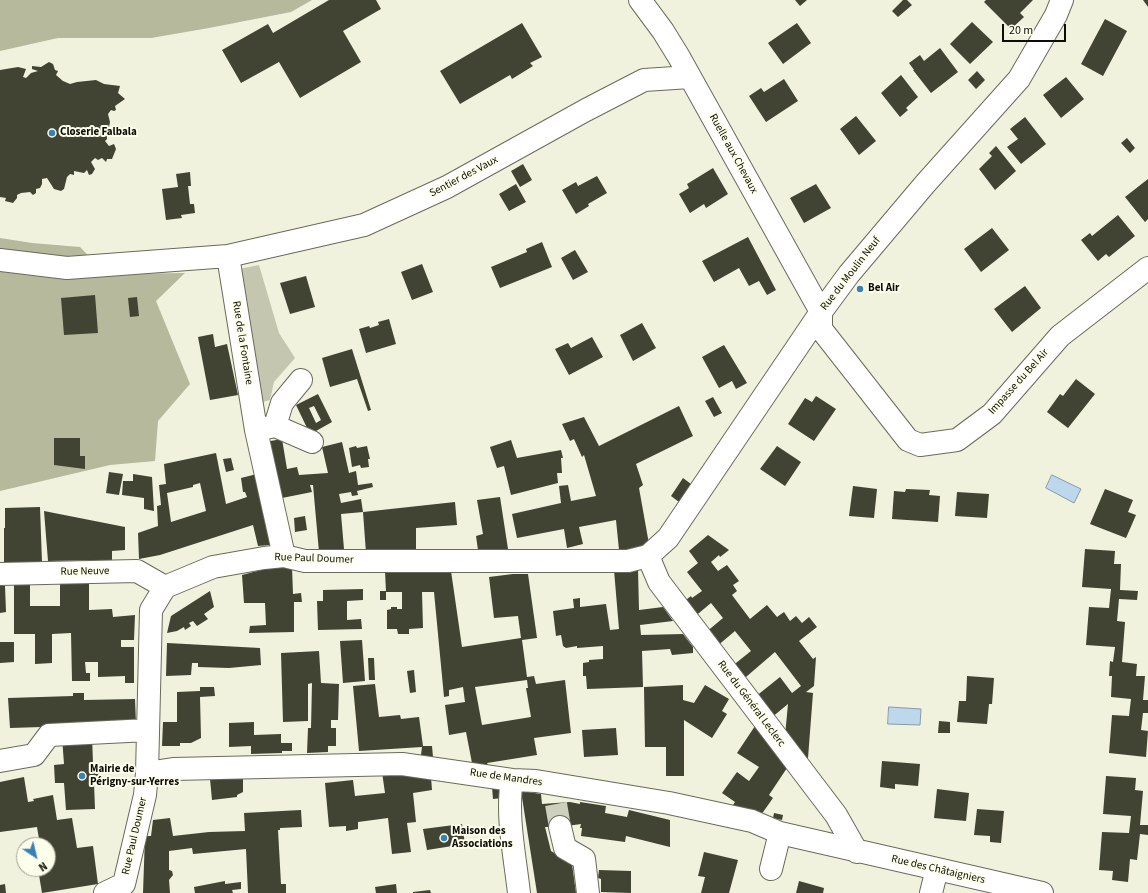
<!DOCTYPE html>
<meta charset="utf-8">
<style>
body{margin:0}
#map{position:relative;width:1148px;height:893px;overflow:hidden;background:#f0f2de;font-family:"Source Sans 3",sans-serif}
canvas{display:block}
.north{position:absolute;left:16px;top:837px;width:40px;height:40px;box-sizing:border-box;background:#fdffeb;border:1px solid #9d9e90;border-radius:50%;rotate:145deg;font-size:11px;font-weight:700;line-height:16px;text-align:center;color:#0d0d07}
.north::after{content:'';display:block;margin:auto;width:14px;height:18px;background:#3682b5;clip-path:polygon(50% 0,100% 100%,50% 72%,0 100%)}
.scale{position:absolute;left:1002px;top:24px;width:64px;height:18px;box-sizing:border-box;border:2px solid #0d0d07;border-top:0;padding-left:5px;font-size:12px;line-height:14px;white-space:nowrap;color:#0d0d07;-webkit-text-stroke:3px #fdffeb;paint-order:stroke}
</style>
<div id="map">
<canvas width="1148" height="893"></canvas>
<div class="north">N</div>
<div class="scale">20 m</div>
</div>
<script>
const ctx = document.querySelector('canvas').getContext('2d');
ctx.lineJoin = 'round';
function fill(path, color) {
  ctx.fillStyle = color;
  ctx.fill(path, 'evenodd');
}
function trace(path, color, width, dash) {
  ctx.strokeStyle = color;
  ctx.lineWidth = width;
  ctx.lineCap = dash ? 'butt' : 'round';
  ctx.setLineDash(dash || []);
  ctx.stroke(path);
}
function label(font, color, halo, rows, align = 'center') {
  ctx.font = font + ' "Source Sans 3",sans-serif';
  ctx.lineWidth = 4;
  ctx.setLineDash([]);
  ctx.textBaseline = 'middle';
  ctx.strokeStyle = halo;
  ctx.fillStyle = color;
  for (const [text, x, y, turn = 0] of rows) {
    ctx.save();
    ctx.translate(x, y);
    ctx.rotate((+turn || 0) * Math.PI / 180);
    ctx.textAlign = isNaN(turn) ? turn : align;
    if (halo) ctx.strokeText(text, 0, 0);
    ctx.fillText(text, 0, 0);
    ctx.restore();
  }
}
const green = new Path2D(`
 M 259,265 L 279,333 L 295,358 L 274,382 L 270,400 L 263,402 L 239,269 Z`);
const forest = new Path2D(`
 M 0,0 L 312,0 L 291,12 L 209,28 L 151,38 L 58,38 L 0,51 Z
 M 0,238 L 32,243 L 80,247 L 106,274 L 185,273 L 156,301 L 190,384 L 158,421 L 155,461 L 110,465 L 0,491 Z`);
const water = new Path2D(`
 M 1052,475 L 1081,489 L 1074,503 L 1046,488 Z
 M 889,707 L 921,709 L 920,725 L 888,724 Z`);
const building = new Path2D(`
 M 329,0 L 376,0 L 381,9 L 343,31 L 361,62 L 300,98 L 279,62 L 241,83 L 222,50 L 268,24 L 273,33 Z
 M 795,0 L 807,0 L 800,6 Z
 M 903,0 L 907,0 L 912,5 L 898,17 L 892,11 Z
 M 986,0 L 1033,0 L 1020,13 L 1024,17 L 1011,29 L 984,2 Z
 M 1143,0 L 1148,0 L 1148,7 Z
 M 1105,19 L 1127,31 L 1103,76 L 1081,64 Z
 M 972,22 L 993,42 L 970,64 L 950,44 Z
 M 522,23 L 542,57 L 530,63 L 533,66 L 512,79 L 510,75 L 460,104 L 440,71 Z
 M 797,23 L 811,43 L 783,64 L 768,43 Z
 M 940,48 L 958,72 L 931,93 L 913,70 L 914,70 L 909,63 L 920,55 L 924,61 Z
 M 49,62 L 53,64 L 55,70 L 58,71 L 56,75 L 63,81 L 70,84 L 77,82 L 96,80 L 104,84 L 120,86 L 118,93 L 125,99 L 115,106 L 116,110 L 114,111 L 111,110 L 108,114 L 110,122 L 109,127 L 101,129 L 104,130 L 103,135 L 107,136 L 107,139 L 105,141 L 109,146 L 114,144 L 116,149 L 112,159 L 107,159 L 106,162 L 102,158 L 98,160 L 95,158 L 91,162 L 95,169 L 92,174 L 89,175 L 87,170 L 84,173 L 74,171 L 74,175 L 70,174 L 67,177 L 64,189 L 61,191 L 54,189 L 47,178 L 42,179 L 42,184 L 40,188 L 36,189 L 36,193 L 33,195 L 30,192 L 21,193 L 17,195 L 17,198 L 13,203 L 5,201 L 6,198 L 0,197 L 0,70 L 18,67 L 26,69 L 23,77 L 26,78 L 31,73 L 38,71 L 32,69 L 32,66 L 41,67 Z
 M 977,71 L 985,80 L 976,89 L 968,80 Z
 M 901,75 L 918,97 L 906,108 L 908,110 L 900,117 L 881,93 Z
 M 1066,77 L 1084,99 L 1061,118 L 1043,95 Z
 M 784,79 L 798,101 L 766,122 L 749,96 L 761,88 L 764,92 Z
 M 856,116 L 876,141 L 859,155 L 840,129 Z
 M 1025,117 L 1046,144 L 1021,164 L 1007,147 L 1018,139 L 1010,129 Z
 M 1127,138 L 1135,148 L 1130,153 L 1121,143 Z
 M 996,146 L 1016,171 L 995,190 L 979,169 L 992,156 L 989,153 Z
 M 523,164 L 532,180 L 520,187 L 511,171 Z
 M 713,168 L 728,194 L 706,208 L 704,204 L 690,213 L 679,194 L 689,188 L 687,184 Z
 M 190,172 L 191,186 L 188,186 L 190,204 L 194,204 L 195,213 L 181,215 L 182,218 L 166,220 L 162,189 L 178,187 L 176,174 Z
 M 597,176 L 607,193 L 588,204 L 589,206 L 576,214 L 562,190 L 576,182 L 578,186 Z
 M 1148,179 L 1148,219 L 1145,222 L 1125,197 Z
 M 516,184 L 526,202 L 509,211 L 499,194 Z
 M 816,184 L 831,208 L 804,223 L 790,198 Z
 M 1118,215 L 1135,236 L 1109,257 L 1106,254 L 1098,261 L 1081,240 L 1090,233 L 1092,236 Z
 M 992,228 L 1009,250 L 981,272 L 964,249 Z
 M 748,237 L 776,290 L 767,295 L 759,281 L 749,286 L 739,268 L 714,282 L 702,261 Z
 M 542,242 L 552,267 L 500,288 L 491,267 L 527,252 L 526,249 Z
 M 575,250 L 588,272 L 573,280 L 561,258 Z
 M 422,264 L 433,292 L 412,300 L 401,272 Z
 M 306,276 L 315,307 L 290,314 L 280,283 Z
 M 1025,286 L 1041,308 L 1012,332 L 994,309 Z
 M 95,295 L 98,333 L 64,335 L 61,298 Z
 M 137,297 L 139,316 L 130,317 L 128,298 Z
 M 389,319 L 396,344 L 366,353 L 359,329 L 369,326 L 370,328 L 379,325 L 378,322 Z
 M 642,323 L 656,348 L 633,361 L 620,335 Z
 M 213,334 L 215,347 L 227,344 L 238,395 L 210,400 L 198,337 Z
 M 592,337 L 603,357 L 569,375 L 555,349 L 568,343 L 571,348 Z
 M 724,345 L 747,383 L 736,389 L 732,381 L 719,388 L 702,357 Z
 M 352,349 L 371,410 L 368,411 L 357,379 L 330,387 L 322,358 Z
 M 1076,379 L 1095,394 L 1068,428 L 1047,412 L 1060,394 L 1063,396 Z
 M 318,394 L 332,422 L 316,431 L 309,432 L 296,405 ZM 314,406 L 321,420 L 316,423 L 309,408 Z
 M 816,396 L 836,409 L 814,441 L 788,424 L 805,398 L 812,402 Z
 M 713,397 L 722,413 L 714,417 L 705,401 Z
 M 679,406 L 693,436 L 636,464 L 643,485 L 639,488 L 649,544 L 636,550 L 619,550 L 616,520 L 579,527 L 583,544 L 567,548 L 564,529 L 517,538 L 512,514 L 561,503 L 559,486 L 568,485 L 571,501 L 596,496 L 584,455 L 582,457 L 574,439 L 570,441 L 562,424 L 584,417 L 599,446 Z
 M 54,438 L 80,438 L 80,456 L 85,456 L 85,469 L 54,465 Z
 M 282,439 L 287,469 L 297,467 L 299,475 L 328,473 L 322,447 L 342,442 L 349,473 L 356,471 L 358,485 L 372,483 L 373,487 L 357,491 L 358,495 L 352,496 L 351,492 L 339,494 L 341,503 L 361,499 L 363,512 L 341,514 L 344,549 L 319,552 L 313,485 L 310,485 L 312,492 L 277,499 L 265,442 Z
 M 511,440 L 517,458 L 561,450 L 563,458 L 561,458 L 562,473 L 557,473 L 558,483 L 511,495 L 504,466 L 497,468 L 490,447 Z
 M 356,446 L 357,448 L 367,446 L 370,459 L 368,459 L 369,467 L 361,468 L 360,465 L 352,467 L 349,448 Z
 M 777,446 L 801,462 L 785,486 L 760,469 Z
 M 216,453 L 226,504 L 247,497 L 245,492 L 243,492 L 241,478 L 257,474 L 275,539 L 270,545 L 258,546 L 253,525 L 160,555 L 139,559 L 138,533 L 158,526 L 157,506 L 161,505 L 159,485 L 166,484 L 164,464 ZM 200,483 L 206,511 L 171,522 L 167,493 L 193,487 L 193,485 Z
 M 231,458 L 234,470 L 226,472 L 223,459 Z
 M 109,472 L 123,474 L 119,495 L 106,493 Z
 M 133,474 L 152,477 L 154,511 L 144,509 L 144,498 L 122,495 L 123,481 L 133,481 Z
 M 683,478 L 691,484 L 679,502 L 671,496 Z
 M 853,486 L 877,489 L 874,518 L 849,516 Z
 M 906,489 L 930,490 L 929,495 L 940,496 L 938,522 L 892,519 L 894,491 L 905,492 Z
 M 1105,489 L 1133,500 L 1128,512 L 1136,515 L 1126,538 L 1090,524 Z
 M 957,492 L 989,494 L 987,518 L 955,516 Z
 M 500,497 L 508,549 L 478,550 L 476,536 L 483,534 L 477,500 Z
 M 455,502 L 457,525 L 416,528 L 416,550 L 366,553 L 363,512 Z
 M 40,507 L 42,562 L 4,563 L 4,528 L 5,528 L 5,508 Z
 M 44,511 L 125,527 L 125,550 L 112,551 L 112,560 L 48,561 Z
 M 305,516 L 307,530 L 295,532 L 294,518 Z
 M 708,535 L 729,550 L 720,557 L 719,555 L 711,562 L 718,571 L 727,565 L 739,581 L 733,585 L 737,591 L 732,595 L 750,619 L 767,605 L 777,617 L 784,612 L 790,621 L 796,616 L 802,623 L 809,617 L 817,627 L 799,641 L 813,659 L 816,657 L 814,686 L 806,692 L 813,693 L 808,758 L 801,757 L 785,736 L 788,704 L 771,718 L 755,697 L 780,677 L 792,693 L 801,686 L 775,652 L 746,677 L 737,675 L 731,667 L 751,651 L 735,631 L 716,647 L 705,633 L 723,618 L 711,603 L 693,618 L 682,603 L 691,596 L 692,598 L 702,591 L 687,572 L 698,563 L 689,551 Z
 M 1085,549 L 1115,551 L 1114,564 L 1121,564 L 1120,590 L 1138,591 L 1137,600 L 1119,599 L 1117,621 L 1125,622 L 1122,662 L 1137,664 L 1136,676 L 1145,676 L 1143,700 L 1148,700 L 1148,713 L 1143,713 L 1141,730 L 1148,731 L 1146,757 L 1109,753 L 1112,715 L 1129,716 L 1131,699 L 1111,697 L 1112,676 L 1109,676 L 1110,661 L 1113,662 L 1115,647 L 1086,645 L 1089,607 L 1109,608 L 1111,589 L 1082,587 Z
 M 292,567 L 293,594 L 301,593 L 302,602 L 294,602 L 294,632 L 249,633 L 250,626 L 266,625 L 265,603 L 244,603 L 242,575 L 265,569 Z
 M 638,569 L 639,610 L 663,607 L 673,621 L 640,625 L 641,635 L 683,634 L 693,647 L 693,653 L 672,655 L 670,649 L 642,651 L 643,687 L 587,689 L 586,676 L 583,676 L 583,663 L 589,662 L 589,660 L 603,659 L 603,646 L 577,648 L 577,646 L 566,648 L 563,646 L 561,635 L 556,636 L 553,611 L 574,608 L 573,599 L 580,598 L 580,607 L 606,604 L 610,630 L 619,629 L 614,570 Z
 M 385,571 L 451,571 L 462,647 L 521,638 L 518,616 L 494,618 L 489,577 L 513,574 L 528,574 L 537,638 L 522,640 L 527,677 L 534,676 L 536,684 L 565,680 L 571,733 L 534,738 L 537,755 L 487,763 L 488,765 L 472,763 L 466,732 L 449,735 L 445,705 L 465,702 L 463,687 L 449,690 L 449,696 L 444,697 L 434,592 L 422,592 L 423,628 L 409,629 L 409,634 L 398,634 L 397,629 L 387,629 L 387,610 L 391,609 L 391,607 L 397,607 L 397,609 L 402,609 L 402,592 L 386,592 ZM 527,680 L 528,688 L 526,688 L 531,717 L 482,725 L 475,687 Z
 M 60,584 L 89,584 L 89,610 L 112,609 L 113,617 L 135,615 L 134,640 L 121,640 L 121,647 L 134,647 L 134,683 L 125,683 L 125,676 L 98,677 L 98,662 L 85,662 L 86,673 L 90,673 L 90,681 L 72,681 L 71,633 L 52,634 L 52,663 L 35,664 L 35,634 L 14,634 L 14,585 L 30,585 L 30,606 L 60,606 Z
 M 0,586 L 5,586 L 6,612 L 0,613 Z
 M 363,589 L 363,600 L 347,601 L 347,620 L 361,619 L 362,629 L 318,630 L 317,601 L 323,601 L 323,590 Z
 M 210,591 L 214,607 L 204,614 L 208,619 L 197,626 L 193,621 L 189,623 L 191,626 L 185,630 L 184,627 L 177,631 L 167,633 L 171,616 Z
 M 380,591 L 386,591 L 386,600 L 380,600 Z
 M 362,640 L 365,681 L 343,683 L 340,641 Z
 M 0,642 L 14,642 L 14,662 L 0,663 Z
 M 167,643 L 260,648 L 261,665 L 229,668 L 198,667 L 198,663 L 192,663 L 191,675 L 166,676 Z
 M 319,651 L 321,683 L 339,684 L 338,720 L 331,720 L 331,728 L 336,728 L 336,746 L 328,746 L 328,752 L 307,753 L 308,728 L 311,728 L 312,683 L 308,684 L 308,721 L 283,722 L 281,653 Z
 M 368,658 L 374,658 L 375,680 L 369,680 Z
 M 414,670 L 416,692 L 410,693 L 407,671 Z
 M 967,676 L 994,678 L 992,704 L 989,704 L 987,724 L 957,722 L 959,701 L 966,701 Z
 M 375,684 L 379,717 L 400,715 L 401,719 L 419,717 L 423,746 L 432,746 L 433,757 L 421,755 L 422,747 L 359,751 L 353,686 Z
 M 683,685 L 683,700 L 694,703 L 705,685 L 729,699 L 722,711 L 727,714 L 712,738 L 684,720 L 684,776 L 666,776 L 666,747 L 645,747 L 644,687 Z
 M 200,687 L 214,687 L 215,696 L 200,697 L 201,738 L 191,743 L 180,743 L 180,746 L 162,746 L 163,722 L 177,722 L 177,692 L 200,691 Z
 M 73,693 L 84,693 L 84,700 L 135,699 L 136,724 L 10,728 L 8,698 L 73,696 Z
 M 939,721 L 950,722 L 950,733 L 938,733 Z
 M 254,722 L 254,735 L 281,734 L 281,743 L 292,743 L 292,751 L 282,751 L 282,753 L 251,754 L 251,746 L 229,747 L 229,723 Z
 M 755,726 L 787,768 L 769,795 L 773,798 L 761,815 L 731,808 L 735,802 L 722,793 L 737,772 L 749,781 L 759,767 L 737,753 Z
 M 616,728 L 618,755 L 584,757 L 582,730 Z
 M 92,736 L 93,763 L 98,763 L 99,782 L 94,783 L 95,809 L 66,810 L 64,783 L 55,783 L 54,765 L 64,764 L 62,737 Z
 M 882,761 L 920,764 L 918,786 L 895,784 L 895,789 L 880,787 Z
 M 382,772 L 431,777 L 432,790 L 413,793 L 416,822 L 407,823 L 411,852 L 392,854 L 388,818 L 358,822 L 358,829 L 346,831 L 346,826 L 329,827 L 325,783 L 353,780 L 355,796 L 385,793 Z
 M 1106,776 L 1136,778 L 1135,790 L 1143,791 L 1140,825 L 1148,825 L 1148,835 L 1140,834 L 1137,860 L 1130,859 L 1128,882 L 1112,880 L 1113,871 L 1099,870 L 1102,832 L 1129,833 L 1131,816 L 1103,814 Z
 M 24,777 L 28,802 L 34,801 L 33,799 L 53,795 L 57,820 L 72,818 L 77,848 L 93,846 L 98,884 L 42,893 L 38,869 L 48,869 L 48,845 L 40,845 L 37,827 L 0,832 L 0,782 Z
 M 243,778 L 243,792 L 237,795 L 237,797 L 212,800 L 210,779 Z
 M 492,787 L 502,789 L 503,798 L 493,799 Z
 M 937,789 L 969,793 L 966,821 L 934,818 Z
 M 521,791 L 541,794 L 542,804 L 570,802 L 580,804 L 580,802 L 606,806 L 605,813 L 627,817 L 629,810 L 670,820 L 670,847 L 626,836 L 625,842 L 581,836 L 582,828 L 580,828 L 581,824 L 560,827 L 545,827 L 551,851 L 572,864 L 576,893 L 537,893 Z
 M 977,809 L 1004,811 L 1001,843 L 990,842 L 990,836 L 974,835 Z
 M 301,810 L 302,827 L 280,828 L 280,830 L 278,830 L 281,884 L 286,884 L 286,893 L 248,893 L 246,849 L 193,854 L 192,848 L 169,851 L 169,870 L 172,871 L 173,875 L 169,880 L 170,893 L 143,893 L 145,836 L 151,836 L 153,820 L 170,818 L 173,836 L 209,832 L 245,831 L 244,813 Z
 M 774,813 L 783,815 L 782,820 L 773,818 Z
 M 462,824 L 465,844 L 427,850 L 423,829 Z
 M 704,852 L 738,860 L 729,893 L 701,893 L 705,877 L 698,876 Z
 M 599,870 L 631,871 L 631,893 L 601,892 L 601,879 L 598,878 Z
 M 225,881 L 225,884 L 241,882 L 241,889 L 232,890 L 233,893 L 195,893 L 194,887 Z
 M 799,881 L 824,888 L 823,893 L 796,893 Z
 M 5,884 L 6,893 L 0,893 L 0,885 Z
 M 396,884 L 397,893 L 376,893 L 375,887 Z
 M 430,890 L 431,893 L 413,893 L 413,892 Z`);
const minorTunnel = new Path2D(`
 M 556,804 L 560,827`);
const minor = new Path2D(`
 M 640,0 L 663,31 L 679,57 L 821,312 L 821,329 L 908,440 L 920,445 L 957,440 L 992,414 L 1060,336 L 1148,268
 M 228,256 L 256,430 L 284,556
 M 0,260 L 67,268 L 228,256 L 364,225 L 447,187 L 586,110 L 644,80 L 690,77
 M 275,426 L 312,442
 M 256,430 L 275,426 L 282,403 L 301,380
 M 648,556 L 659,582 L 836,815 L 857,852
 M 0,574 L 137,571 L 165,587
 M 0,761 L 34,755 L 49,735 L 148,730
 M 147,773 L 173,769 L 402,764 L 512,780 L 536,781 L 669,803 L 752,821 L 780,833 L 1042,893
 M 512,780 C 506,815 515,857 519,893
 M 560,827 L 565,848 L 584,859 L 588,893
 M 771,869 L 780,833
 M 105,893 L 124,884 L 145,795 L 147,773 L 151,610 L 165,587 L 213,567 L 264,558 L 284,556 L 305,561 L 628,561 L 648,556 L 668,538 L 821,312 L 849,274 L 925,184 L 1019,79 L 1056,15 L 1062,0
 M 931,893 L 937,869`);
const markers = [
 [52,133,4,"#3682b5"],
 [860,289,4,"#3682b5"],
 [82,776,4,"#3682b5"],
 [444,838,4,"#3682b5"]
];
const poiNames = [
 ["Closerie Falbala",60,133],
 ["Bel Air",868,289],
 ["Mairie de",90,770],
 ["Périgny-sur-Yerres",90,783],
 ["Maison des",452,832],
 ["Associations",452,845]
];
const streetNames = [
 ["Ruelle aux Chevaux",733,154,61],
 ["Sentier des Vaux",464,177,-28],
 ["Rue du Moulin Neuf",851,274,-52],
 ["Rue de la Fontaine",242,343,81],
 ["Impasse du Bel Air",1019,382,-48],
 ["Rue Paul Doumer",314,559,2],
 ["Rue Neuve",85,572,-1],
 ["Rue du Général Leclerc",751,704,53],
 ["Rue de Mandres",506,778,8],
 ["Rue Paul Doumer",135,836,-77],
 ["Rue des Châtaigniers",938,870,13]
];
fill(green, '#c4c6af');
fill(forest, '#b6b99b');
fill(water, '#bdd7ec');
trace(water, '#889aa7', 1);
fill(building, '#414333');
trace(minorTunnel, '#ced0be', 22, [22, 11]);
trace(minor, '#696b5a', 24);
trace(minor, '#fff', 22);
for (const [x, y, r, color] of markers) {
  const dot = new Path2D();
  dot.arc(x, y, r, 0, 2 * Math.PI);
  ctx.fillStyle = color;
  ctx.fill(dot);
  trace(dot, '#fdffeb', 1.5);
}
label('bold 11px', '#0d0d07', '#fdffeb', poiNames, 'left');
label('11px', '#0d0d07', '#fdffeb', streetNames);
</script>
